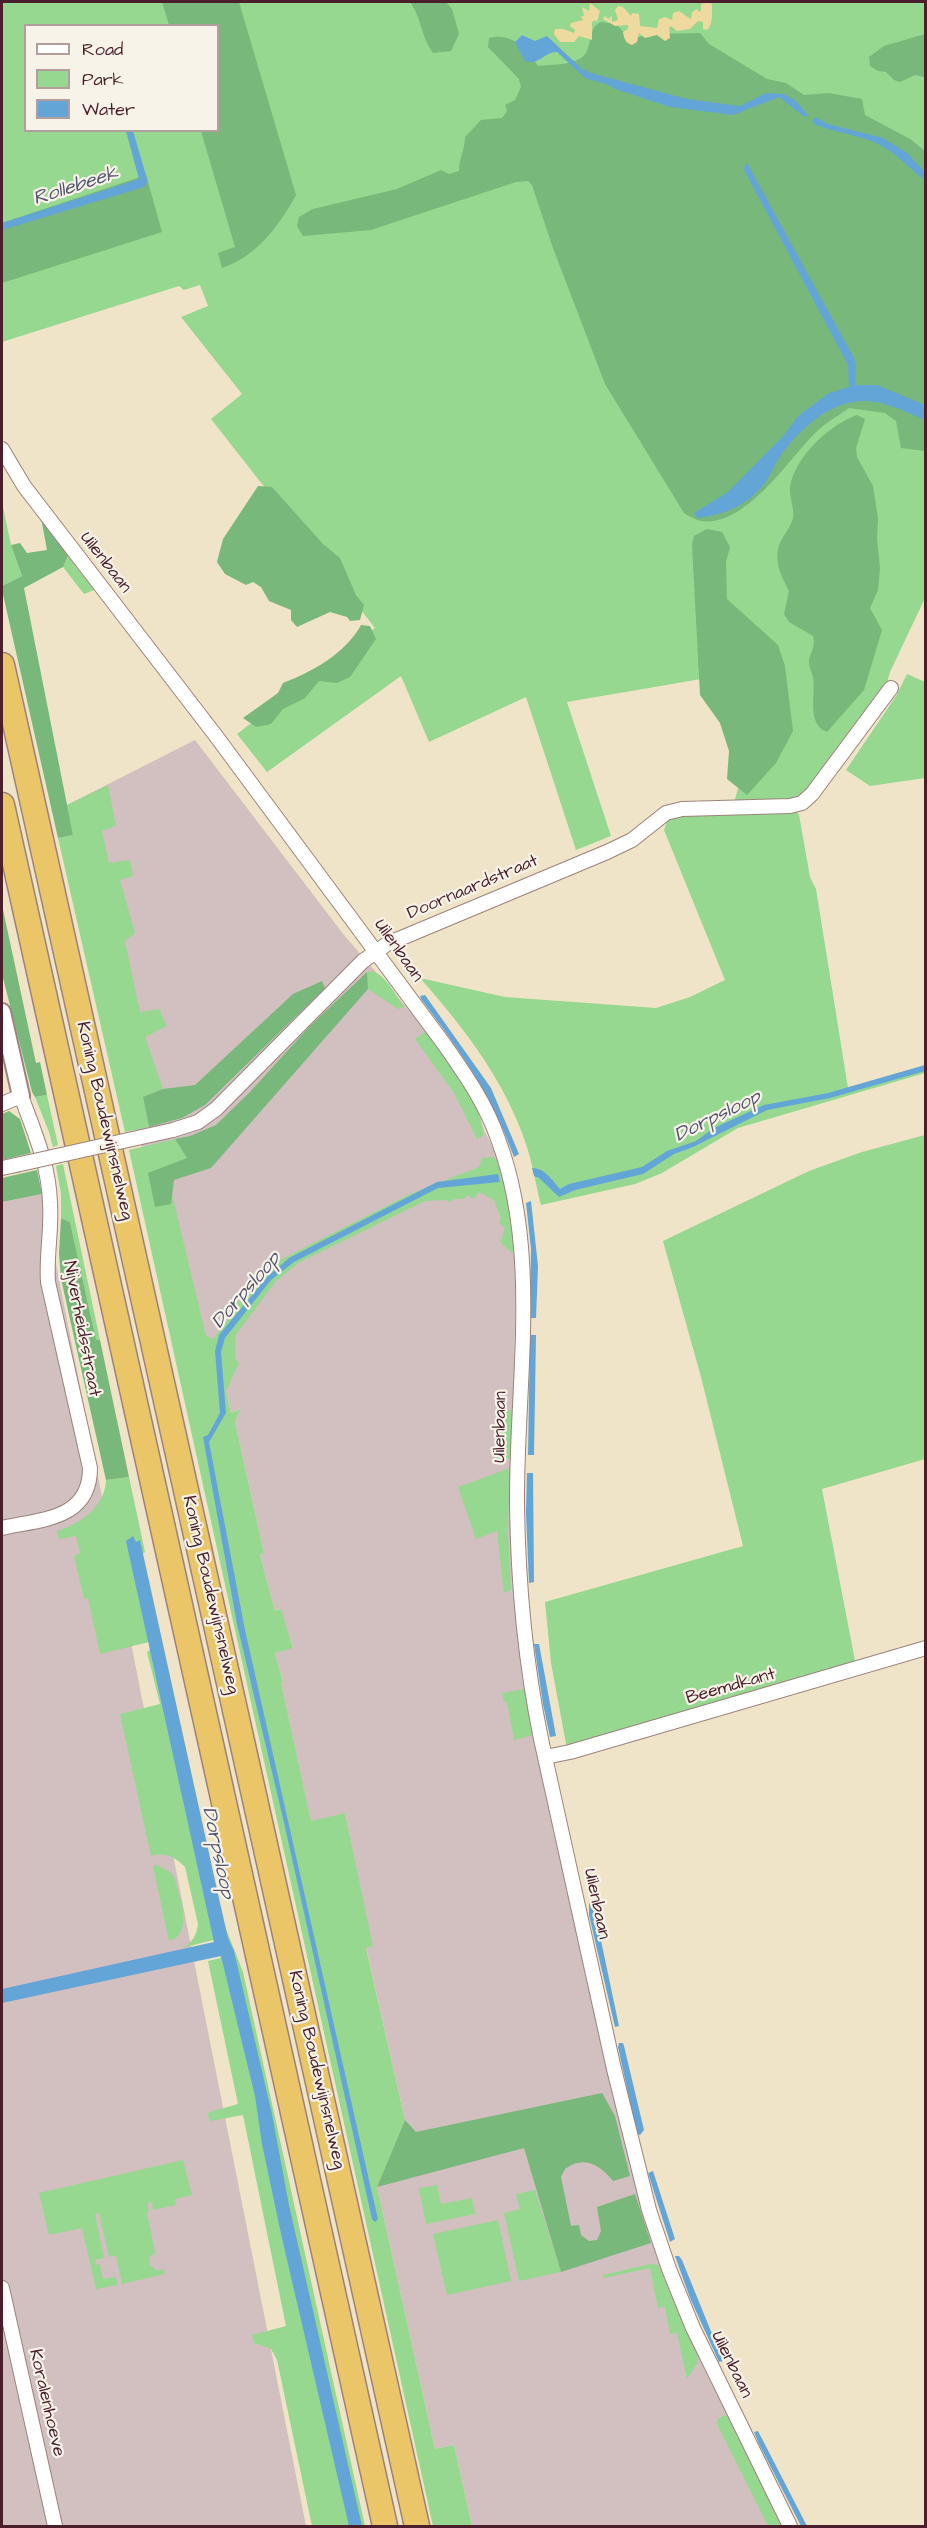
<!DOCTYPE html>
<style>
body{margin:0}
#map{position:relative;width:927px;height:2528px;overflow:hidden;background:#efe4c8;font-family:"Architects Daughter",sans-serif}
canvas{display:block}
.frame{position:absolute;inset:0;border:3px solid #4a1f2b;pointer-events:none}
.legend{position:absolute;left:24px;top:24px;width:195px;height:108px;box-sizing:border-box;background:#f7f3e8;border:2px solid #b29e9c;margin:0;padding:8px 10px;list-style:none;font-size:18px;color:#4a1f2b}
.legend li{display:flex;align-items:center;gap:12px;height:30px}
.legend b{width:30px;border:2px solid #b29e9c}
</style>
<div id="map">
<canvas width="927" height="2528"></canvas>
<div class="frame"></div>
<ul class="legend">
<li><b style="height:8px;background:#fff"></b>Road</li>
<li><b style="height:16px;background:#96d88f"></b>Park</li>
<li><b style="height:16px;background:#64a5d7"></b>Water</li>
</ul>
</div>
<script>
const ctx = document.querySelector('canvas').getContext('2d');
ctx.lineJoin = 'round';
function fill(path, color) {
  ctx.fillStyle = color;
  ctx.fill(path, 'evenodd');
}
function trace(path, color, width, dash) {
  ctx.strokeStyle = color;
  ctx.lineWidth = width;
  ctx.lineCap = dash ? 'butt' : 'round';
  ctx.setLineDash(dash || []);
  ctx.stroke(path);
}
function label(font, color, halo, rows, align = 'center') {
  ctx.font = font + ' "Architects Daughter",sans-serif';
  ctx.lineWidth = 4.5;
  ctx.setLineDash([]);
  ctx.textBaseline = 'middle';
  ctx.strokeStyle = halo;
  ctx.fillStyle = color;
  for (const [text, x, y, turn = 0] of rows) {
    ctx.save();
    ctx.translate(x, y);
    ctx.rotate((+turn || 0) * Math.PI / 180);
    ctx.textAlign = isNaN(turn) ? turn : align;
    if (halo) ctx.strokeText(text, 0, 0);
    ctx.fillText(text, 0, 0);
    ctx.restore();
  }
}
const industrial = new Path2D(`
 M 195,740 L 344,935 L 426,1030 L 457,1072 L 498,1159 L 516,1248 L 513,1464 L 514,1596 L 523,1682 L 536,1746 L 614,2096 L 669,2285 L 702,2365 L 783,2526 L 472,2526 L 454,2445 L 435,2449 L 377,2187 L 405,2120 L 366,1947 L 372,1946 L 345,1813 L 311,1822 L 281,1682 L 283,1681 L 275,1653 L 293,1647 L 280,1609 L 275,1611 L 260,1555 L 264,1553 L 235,1422 L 239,1409 L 231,1413 L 226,1391 L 201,1388 L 142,1147 L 130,1119 L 67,805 Z
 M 42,1194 L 306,2526 L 2,2526 L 2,1202 Z`);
const green = new Path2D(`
 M 2,2 L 925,2 L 925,598 L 890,672 L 886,686 L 811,790 L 791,799 L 734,803 L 746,759 L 701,679 L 567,702 L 611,836 L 576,850 L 526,697 L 429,742 L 401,676 L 267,772 L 237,734 L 375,628 L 211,419 L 242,394 L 181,317 L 208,306 L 200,285 L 184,290 L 179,286 L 2,342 ZM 26,26 L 218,26 L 218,130 L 26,130 Z
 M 2,502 L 11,545 L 22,576 L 2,586 Z
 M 68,556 L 94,590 L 84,594 L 63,567 Z
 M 907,674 L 925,682 L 925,778 L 870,786 L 846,770 L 898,693 L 891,688 L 898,692 Z
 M 108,785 L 116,826 L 102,831 L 109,863 L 130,860 L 133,876 L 120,880 L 135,933 L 125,941 L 140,1012 L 159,1009 L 167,1026 L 145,1037 L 163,1089 L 143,1097 L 149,1127 L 125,1132 L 58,838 L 73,835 L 67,805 Z
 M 796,811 L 799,815 L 810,877 L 816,889 L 848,1088 L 925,1066 L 925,1073 L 738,1128 L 662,1173 L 635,1184 L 541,1205 C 536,1186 533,1166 527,1147 C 506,1082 465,1029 420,978 L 505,997 L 656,1008 L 690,997 L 725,980 L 664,830 L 669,815 Z
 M 372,971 C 386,975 396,995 404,1007 L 398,1009 L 368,989 L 367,972 Z
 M 425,1032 C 442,1053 487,1110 483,1136 L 477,1139 L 454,1093 L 415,1039 Z
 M 47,1095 L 58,1145 L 53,1147 L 49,1132 L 35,1097 Z
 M 925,1135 L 925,1459 L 822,1489 L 856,1666 L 567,1749 L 551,1663 L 545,1602 L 743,1546 L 701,1377 L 663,1241 L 809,1171 L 862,1152 Z
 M 175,1139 L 187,1158 L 148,1174 L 171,1204 L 172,1194 L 206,1336 L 213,1339 L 235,1310 L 234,1305 L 253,1291 L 280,1260 L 410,1194 L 479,1167 L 482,1158 L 494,1157 L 497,1161 L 506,1187 L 515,1249 L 512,1253 L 500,1242 L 505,1229 L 499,1222 L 501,1218 L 494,1200 L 479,1192 L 474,1199 L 467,1195 L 464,1199 L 454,1199 L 451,1202 L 445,1200 L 425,1201 L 300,1262 L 276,1281 L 235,1336 L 235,1359 L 239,1363 L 226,1391 L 231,1413 L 240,1409 L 235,1422 L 264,1553 L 260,1555 L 275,1611 L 281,1609 L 293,1648 L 275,1653 L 283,1682 L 281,1682 L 311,1821 L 345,1813 L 373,1946 L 366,1948 L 405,2120 L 377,2187 L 435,2449 L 454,2445 L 472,2526 L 433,2526 L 129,1150 Z
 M 63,1164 L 100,1340 L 96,1341 L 70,1222 L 61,1218 L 61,1194 L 56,1166 Z
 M 513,1410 L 512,1457 L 498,1462 L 498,1412 Z
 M 510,1468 L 508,1531 L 511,1590 L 504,1593 L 497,1531 L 476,1539 L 458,1487 Z
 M 129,1477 L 145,1552 L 142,1554 L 224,1924 L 243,1972 L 365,2526 L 312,2526 L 277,2360 L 271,2349 L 254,2343 L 252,2335 L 286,2326 L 243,2115 L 210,2121 L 207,2113 L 238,2104 L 208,1961 L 221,1958 L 213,1940 L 182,1948 C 192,1944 197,1934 198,1924 L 185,1867 C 174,1856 165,1852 151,1856 L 120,1714 L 160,1704 L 147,1652 L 151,1649 L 149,1642 L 100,1654 L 88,1598 L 84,1599 L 74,1556 L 80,1553 L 76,1536 L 59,1539 L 57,1531 C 80,1524 105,1507 106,1480 Z
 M 524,1689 L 533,1735 L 514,1740 L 507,1702 L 504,1702 L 502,1693 Z
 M 157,1865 L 170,1872 L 174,1877 C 179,1894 195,1934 169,1941 L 153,1866 Z
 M 183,2160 L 192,2195 L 175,2199 L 176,2205 L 153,2210 L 152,2202 L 147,2203 L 149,2211 L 147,2212 L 155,2253 L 149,2257 L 150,2265 L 157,2271 L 164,2269 L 165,2274 L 122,2284 L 116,2255 L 109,2257 L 99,2213 L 95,2214 L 104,2258 L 95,2260 L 96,2265 L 100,2264 L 103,2279 L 116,2277 L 118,2285 L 96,2289 L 82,2228 L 49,2235 L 39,2193 Z
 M 437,2185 L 441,2204 L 472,2198 L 475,2214 L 426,2224 L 419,2188 Z
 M 535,2190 L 561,2272 L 519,2281 L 504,2213 L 520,2209 L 516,2194 Z
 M 498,2220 L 511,2281 L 447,2295 L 433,2234 Z
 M 650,2264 L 658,2265 L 698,2358 L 698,2362 L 687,2379 L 677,2333 L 670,2334 L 665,2307 L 658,2308 L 650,2268 L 604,2278 L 603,2275 Z
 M 724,2415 L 727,2416 L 783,2526 L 768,2526 L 717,2424 L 718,2419 Z`);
const forest = new Path2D(`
 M 162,2 L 239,2 L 296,195 C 279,226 257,256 222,268 L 218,253 L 235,247 L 201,131 L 218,130 L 218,26 L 169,25 Z
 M 410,2 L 446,2 L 452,9 L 459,34 L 451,51 L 433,53 C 420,34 422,19 410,2 Z
 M 601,22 L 616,24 L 630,39 L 651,34 L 700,33 L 709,44 L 767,79 L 786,83 L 804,95 L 829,93 L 862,99 L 865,115 L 910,139 L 925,151 L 925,451 L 901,448 L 896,421 L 885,413 L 849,408 C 838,416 825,423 815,433 C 788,460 746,527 701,521 C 696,520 689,516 684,513 L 605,384 L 553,248 L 532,185 L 528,181 L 516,182 L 371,230 L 303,236 L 297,226 L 299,217 L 313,209 L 397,189 L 441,170 L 449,174 L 459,171 C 459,159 465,149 465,137 L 481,120 L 502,118 L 507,111 L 505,105 L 515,100 L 521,87 L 519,79 L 488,47 L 489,38 C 511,32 527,48 538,66 C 552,64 568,66 581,58 C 594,50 586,28 601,22 Z
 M 925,34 L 925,84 L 924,77 L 915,75 L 900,82 L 894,80 L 886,72 L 878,71 L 870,66 L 869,57 L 884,46 Z
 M 146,175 L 162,232 L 2,283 L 2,223 Z
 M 857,415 L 865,419 L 856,448 L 857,457 L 873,486 L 878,519 L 877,538 L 880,568 L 878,590 L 870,608 L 882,630 L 864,690 L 827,732 C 806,724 816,695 813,677 C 812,672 809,668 809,663 C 809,652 816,650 813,636 L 789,622 L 784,614 L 789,591 C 781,576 773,559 780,543 C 784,534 791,527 793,518 C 795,506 787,494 791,482 C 799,453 830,425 857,415 Z
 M 258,486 L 272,487 L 323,544 L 340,558 L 356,595 L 364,605 L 360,620 L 350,621 L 347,617 L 330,612 L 297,627 L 291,620 L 291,610 L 269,601 L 261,587 L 253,582 L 246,585 L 225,574 L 217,562 L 223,539 Z
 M 41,518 L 68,556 L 63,567 L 24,588 L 73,835 L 58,838 L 2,590 L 2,586 L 22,576 L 11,545 L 20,543 L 27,553 L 47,550 Z
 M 707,529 L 722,532 L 730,547 L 726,562 L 727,599 L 778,645 L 785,666 L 793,731 L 776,763 L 747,795 L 727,779 L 729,751 L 720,723 L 700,695 L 692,545 L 694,536 Z
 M 361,625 L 370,626 L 376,639 L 350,677 L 337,683 L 319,681 L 305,698 L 283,709 L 271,724 L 256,727 L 243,718 L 278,693 L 283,683 C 312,672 346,653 361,625 Z
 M 2,905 L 36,1063 L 40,1062 L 47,1095 L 35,1097 L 32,1092 L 2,974 Z
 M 367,972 L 368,989 L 211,1168 L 174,1180 L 171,1204 L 155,1207 L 148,1173 L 187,1158 L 175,1139 L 190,1136 L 216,1125 L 250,1092 L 309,1027 Z
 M 322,981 L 325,988 L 205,1105 L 182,1118 L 149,1127 L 143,1097 L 163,1089 L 195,1085 L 293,994 Z
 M 9,1111 L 20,1119 L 31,1153 L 2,1160 L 2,1114 Z
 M 37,1170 L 42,1194 L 2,1202 L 2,1178 Z
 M 61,1218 L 70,1222 L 96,1340 L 100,1340 L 129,1477 L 106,1480 L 61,1279 L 59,1254 Z
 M 602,2093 L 615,2116 L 630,2176 L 613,2181 C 600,2165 584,2155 565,2169 L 561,2177 L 571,2226 L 579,2225 L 581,2235 L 589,2241 L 597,2240 L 601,2231 L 597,2207 L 635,2194 L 651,2243 L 561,2272 L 524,2148 L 377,2187 L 405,2120 L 416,2132 Z`);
const sand = new Path2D(`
 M 709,2 L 712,4 C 712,13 713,24 707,30 L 703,29 L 703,22 L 698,21 L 690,29 L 677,31 L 671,26 L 669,28 L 670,38 L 665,41 L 657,35 L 645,38 L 639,33 L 637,42 L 632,45 C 625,43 624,38 623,32 L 628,29 L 628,25 L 615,26 L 603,19 L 605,16 L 608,19 L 612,16 L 612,22 L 618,20 L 615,10 L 618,6 L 623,7 L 631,16 L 632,13 L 639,14 L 640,26 L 657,28 L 659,19 L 665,17 L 672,20 L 673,13 L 679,11 L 691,19 L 692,12 L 697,9 L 699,12 L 701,10 L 701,4 Z
 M 590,3 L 600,11 L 597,22 L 595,20 L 592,22 L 592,40 L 579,36 L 574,42 L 560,42 L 554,34 L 555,29 L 563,29 L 574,33 L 575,30 L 570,26 L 571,23 L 583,20 L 581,16 L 584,16 L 582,7 L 589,11 Z`);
const water = new Path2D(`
 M 522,35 L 535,41 L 547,36 L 582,69 L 591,73 L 687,99 L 740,106 L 766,93 L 784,94 L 796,101 L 808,115 L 805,117 L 802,115 L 779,97 L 733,115 L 670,107 L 615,89 L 609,85 L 585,78 L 557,52 C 545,51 539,66 525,61 L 515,42 Z
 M 815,117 L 828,124 L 883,138 L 907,153 L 925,172 L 925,180 C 909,169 898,154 880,145 C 860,135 837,133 816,125 L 812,121 Z
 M 126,131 L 133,131 L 148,182 L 144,187 L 2,230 L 2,223 L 139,179 Z
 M 747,163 L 854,358 L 856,365 L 855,385 L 877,385 L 925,405 L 925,420 C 906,412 885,401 864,401 C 830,401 800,429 781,455 C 773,466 769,481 759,490 C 742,508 721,515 697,518 L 694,513 L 728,492 L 784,435 L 798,416 L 829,393 L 849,387 L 848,365 L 743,168 Z
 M 425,995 L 491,1088 L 519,1154 L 514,1157 C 491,1094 461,1052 421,999 L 420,996 Z
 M 925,1065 L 925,1071 L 918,1073 L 830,1098 L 767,1110 L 693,1147 L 674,1154 L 643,1174 L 575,1190 L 559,1197 L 539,1178 L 534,1176 L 532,1168 C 545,1168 552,1180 560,1189 L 569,1184 L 642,1167 L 667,1151 L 696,1141 L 714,1128 L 764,1105 L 828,1093 Z
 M 498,1174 L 500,1182 L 438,1188 L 294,1262 L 271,1280 L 225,1338 L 221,1352 L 226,1413 L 209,1442 L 245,1630 L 371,2189 L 378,2219 L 375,2222 L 372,2219 L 285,1827 L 237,1624 L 203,1437 L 208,1435 L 220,1413 L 215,1351 L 219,1335 L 268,1276 L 289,1258 L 437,1182 Z
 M 531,1201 L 538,1266 L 536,1318 L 530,1318 L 531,1249 L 526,1203 Z
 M 530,1335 L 536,1335 L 534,1455 L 528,1455 Z
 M 527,1473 L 533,1473 L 534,1582 L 529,1583 L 526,1513 Z
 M 133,1536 L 136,1542 L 140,1540 L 218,1894 L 228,1938 L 234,1951 L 272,2114 L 289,2205 L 362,2526 L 349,2526 L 281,2234 L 262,2144 L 255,2096 L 221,1956 L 2,2003 L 2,1989 L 214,1942 L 126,1541 Z
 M 534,1644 L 539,1644 L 556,1736 L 550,1737 L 543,1704 Z
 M 589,1902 L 593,1903 L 595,1912 L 619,2026 L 615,2027 L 589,1915 Z
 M 619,2043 L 623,2043 L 624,2046 L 644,2130 L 640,2135 L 637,2134 L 618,2047 Z
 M 653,2171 L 675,2239 L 670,2242 L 648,2173 Z
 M 675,2256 L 679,2256 L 682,2260 L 723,2361 L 719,2362 L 690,2298 Z
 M 758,2431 L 807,2526 L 801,2526 L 759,2444 L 754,2432 Z`);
const minor = new Path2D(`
 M 2,449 L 24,486 L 216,736 L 444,1044 C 465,1074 486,1104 498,1139 C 541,1252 516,1385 517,1504 C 518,1583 525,1661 541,1739 L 614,2069 L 649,2210 L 669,2269 L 693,2328 L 790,2526
 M 2,1104 L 21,1096 C 34,1131 49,1165 50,1203 C 52,1230 46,1255 48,1282 L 90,1468 C 90,1520 41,1519 2,1528
 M 173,1130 L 198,1122 L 216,1109 L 363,961 L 387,944 L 607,852 L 632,840 L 666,813 L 682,809 L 790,806 L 802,803 L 812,794 L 891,688
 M 2,1168 L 16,1165
 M 545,1757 L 570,1752 L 926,1648
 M 2,2288 L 55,2526`);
const tertiary = new Path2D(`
 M 2,1012 L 21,1096`);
const motorway = new Path2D(`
 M 2,665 L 417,2526
 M 2,805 L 385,2526`);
const minorBridge = new Path2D(`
 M 16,1165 L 173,1130`);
const streetNames = [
 ["Uilenbaan",105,563,52],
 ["Doornaardstraat",473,888,-23],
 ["Uilenbaan",398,951,55],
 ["Koning Boudewijnsnelweg",104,1121,77],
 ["Nijverheidsstraat",81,1329,79],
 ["Uilenbaan",501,1427,-89],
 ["Koning Boudewijnsnelweg",210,1595,77],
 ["Beemdkant",731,1687,-16],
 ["Uilenbaan",596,1904,78],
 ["Koning Boudewijnsnelweg",316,2070,77],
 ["Uilenbaan",731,2365,64],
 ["Koralenhoeve",46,2403,77]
];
const waterNames = [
 ["Rollebeek",76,187,-18],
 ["Dorpsloop",718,1117,-26],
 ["Dorpsloop",247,1291,-49],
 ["Dorpsloop",217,1853,78]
];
fill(industrial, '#d2bfc0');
fill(green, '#96d88f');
fill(forest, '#78b87a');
fill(sand, '#eeda9e');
fill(water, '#64a5d7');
trace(minor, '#9c827a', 16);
trace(tertiary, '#9c827a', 20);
trace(motorway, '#9c827a', 27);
trace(minor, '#fff', 14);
trace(tertiary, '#fff', 16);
trace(motorway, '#ebc669', 24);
trace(minorBridge, '#9c827a', 16, []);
trace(minorBridge, '#fff', 14);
label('18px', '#4a1f2b', '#f7f3e8', streetNames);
label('italic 20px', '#545570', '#f7f3e8', waterNames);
</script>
